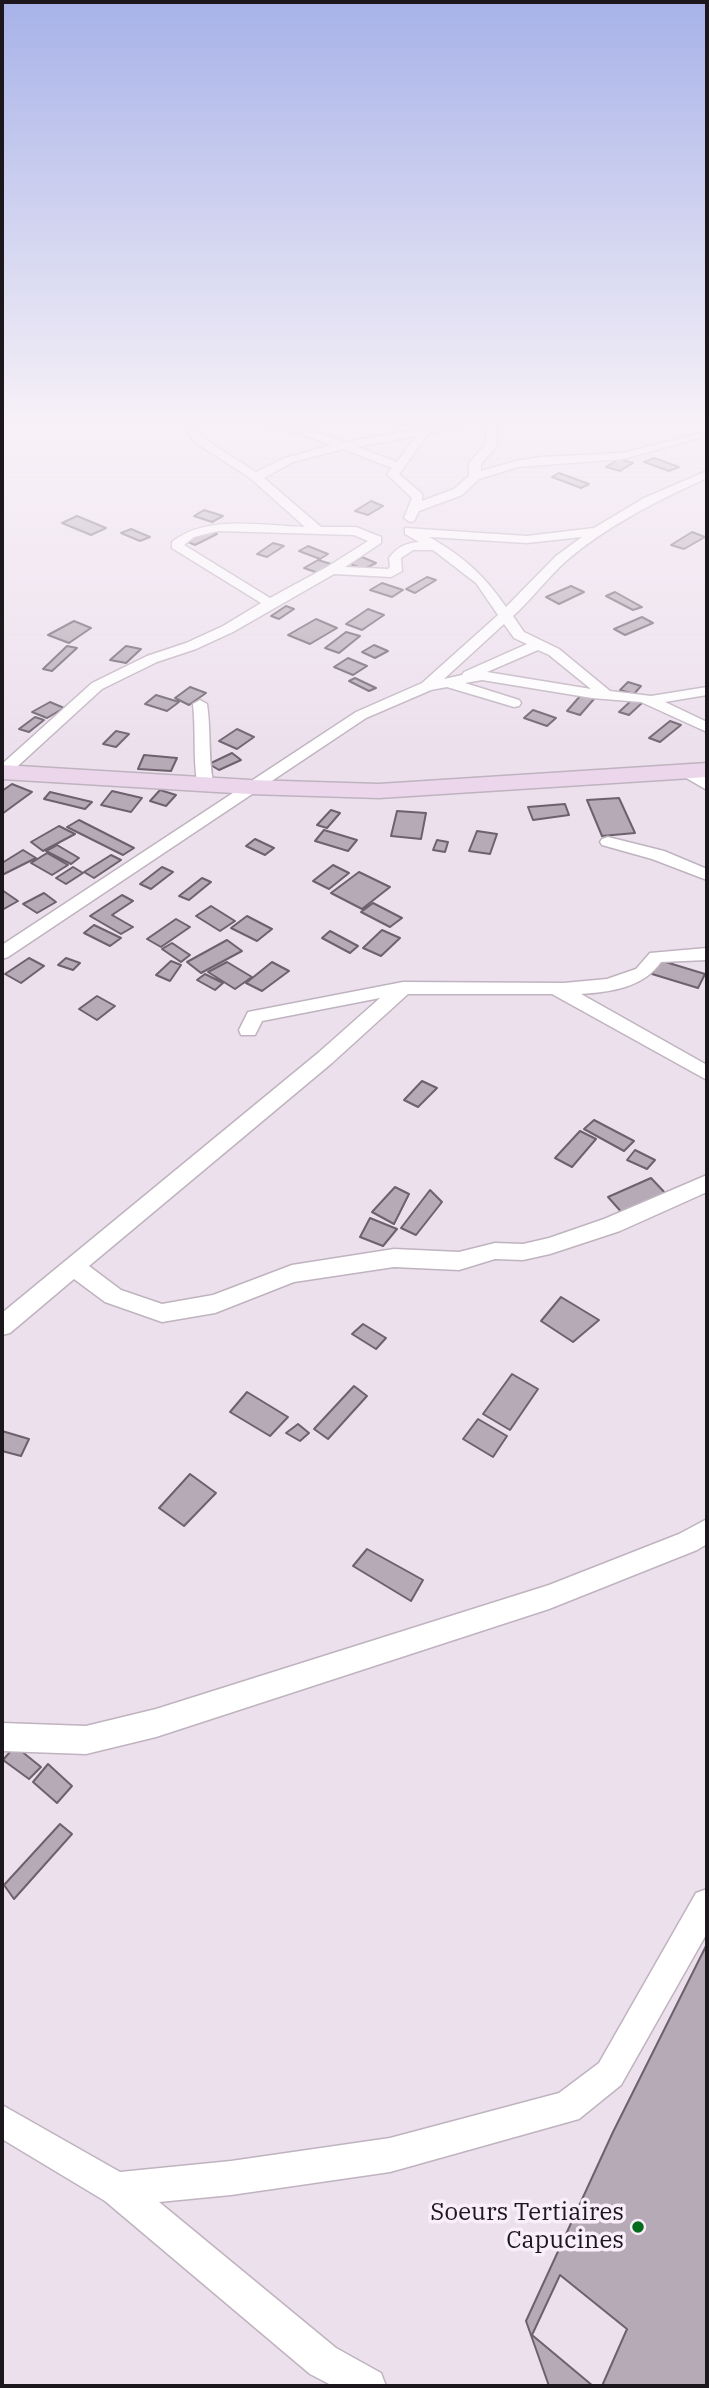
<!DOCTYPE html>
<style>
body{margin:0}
#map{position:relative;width:709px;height:2388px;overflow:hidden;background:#ede0ed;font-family:"IBM Plex Serif",serif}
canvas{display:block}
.frame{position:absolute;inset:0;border:4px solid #1b171c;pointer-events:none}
</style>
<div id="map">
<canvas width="709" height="2388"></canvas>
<div class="frame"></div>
</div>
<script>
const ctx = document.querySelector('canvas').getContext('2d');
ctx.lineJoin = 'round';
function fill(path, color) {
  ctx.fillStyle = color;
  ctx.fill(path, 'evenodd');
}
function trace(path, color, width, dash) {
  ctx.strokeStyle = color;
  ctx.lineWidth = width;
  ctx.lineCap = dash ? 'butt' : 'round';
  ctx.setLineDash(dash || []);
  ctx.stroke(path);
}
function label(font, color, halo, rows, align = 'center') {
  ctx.font = font + ' "IBM Plex Serif",serif';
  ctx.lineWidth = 7;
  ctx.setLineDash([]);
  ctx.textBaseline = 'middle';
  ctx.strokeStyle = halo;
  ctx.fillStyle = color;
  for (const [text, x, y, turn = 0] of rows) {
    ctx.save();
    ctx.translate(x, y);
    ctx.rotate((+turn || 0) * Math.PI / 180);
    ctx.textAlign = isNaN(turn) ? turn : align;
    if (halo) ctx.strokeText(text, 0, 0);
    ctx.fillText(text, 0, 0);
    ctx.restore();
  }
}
const building = new Path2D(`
 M 654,458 L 679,467 L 669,471 L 644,462 Z
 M 619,459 L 633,463 L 620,471 L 606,467 Z
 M 559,473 L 589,484 L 581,488 L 552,477 Z
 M 371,501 L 383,506 L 368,515 L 355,511 Z
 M 204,510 L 223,516 L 212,522 L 194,516 Z
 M 77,516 L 106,528 L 91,535 L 62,523 Z
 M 131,529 L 150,537 L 140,541 L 121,533 Z
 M 208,530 L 217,534 L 195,545 L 186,541 Z
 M 692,532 L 705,537 L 684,549 L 671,545 Z
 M 273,543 L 284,546 L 267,557 L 257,554 Z
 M 308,546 L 328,554 L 320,559 L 299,551 Z
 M 362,557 L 376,563 L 364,569 L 350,564 Z
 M 318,560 L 331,564 L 318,573 L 304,568 Z
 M 427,577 L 436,580 L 415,593 L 406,589 Z
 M 382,583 L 403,590 L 392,597 L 370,590 Z
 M 571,586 L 584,592 L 559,604 L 546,597 Z
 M 615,592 L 642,607 L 633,610 L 606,596 Z
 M 286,606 L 294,609 L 279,619 L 271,616 Z
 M 368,609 L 384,615 L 362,630 L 346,624 Z
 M 642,617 L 653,623 L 625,635 L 614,629 Z
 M 316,619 L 337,628 L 310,644 L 288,635 Z
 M 74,621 L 91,628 L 69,643 L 48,635 Z
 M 346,632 L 360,636 L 339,653 L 325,648 Z
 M 374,645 L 388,651 L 375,658 L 362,652 Z
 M 67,646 L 77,648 L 52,671 L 43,669 Z
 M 126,646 L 141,649 L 126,663 L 110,660 Z
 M 348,658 L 367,666 L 353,675 L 334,667 Z
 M 355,678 L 376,688 L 369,691 L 349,681 Z
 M 628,682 L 641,686 L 634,694 L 620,690 Z
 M 190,687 L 206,693 L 189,705 L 175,698 Z
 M 156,695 L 179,702 L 167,711 L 145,704 Z
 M 581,695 L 594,699 L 580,715 L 567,711 Z
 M 633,699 L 643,702 L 629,715 L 619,712 Z
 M 50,702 L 64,708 L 47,718 L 32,712 Z
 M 533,710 L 556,718 L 547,726 L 524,718 Z
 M 35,717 L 44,720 L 29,732 L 19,729 Z
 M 670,721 L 681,725 L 660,742 L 649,738 Z
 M 237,729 L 254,737 L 237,749 L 219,741 Z
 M 116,731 L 129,734 L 116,747 L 103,744 Z
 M 232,753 L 241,760 L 219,770 L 209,764 Z
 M 144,755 L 177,758 L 171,771 L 138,769 Z
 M 12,784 L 32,792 L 2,814 L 2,791 Z
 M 160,790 L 176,795 L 166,806 L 150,801 Z
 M 112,791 L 142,798 L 131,812 L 101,805 Z
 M 50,792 L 92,802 L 85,809 L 44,799 Z
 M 619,798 L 635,833 L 602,836 L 587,800 Z
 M 565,804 L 569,815 L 533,820 L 528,807 Z
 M 331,810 L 340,813 L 327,828 L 317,825 Z
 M 397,811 L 426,813 L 421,839 L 391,836 Z
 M 79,820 L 134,848 L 123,855 L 67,827 Z
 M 59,826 L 75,834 L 43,851 L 31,842 Z
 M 324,830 L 357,840 L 348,851 L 315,841 Z
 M 477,831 L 497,834 L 490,854 L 469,851 Z
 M 255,839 L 274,848 L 265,855 L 246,846 Z
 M 437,840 L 448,842 L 445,852 L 433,850 Z
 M 57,845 L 79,858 L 71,864 L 46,851 Z
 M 23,850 L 36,858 L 2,875 L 2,863 Z
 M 47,853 L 68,865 L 52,875 L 31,863 Z
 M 111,855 L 121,860 L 94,878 L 84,872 Z
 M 333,865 L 349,873 L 329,889 L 313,881 Z
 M 73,867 L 83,873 L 66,884 L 56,878 Z
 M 162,867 L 173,872 L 151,889 L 140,884 Z
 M 359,872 L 390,887 L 362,909 L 331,893 Z
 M 202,878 L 211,882 L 189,900 L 179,896 Z
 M 2,890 L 18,901 L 2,910 Z
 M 44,893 L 56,902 L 37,913 L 23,904 Z
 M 122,895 L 133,901 L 112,915 L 133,927 L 121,934 L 90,916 Z
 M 373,903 L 402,918 L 390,927 L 361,912 Z
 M 211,906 L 235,921 L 220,931 L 196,916 Z
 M 247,916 L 272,929 L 257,941 L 231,928 Z
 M 176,919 L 190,927 L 161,947 L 147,939 Z
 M 94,925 L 121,938 L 110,946 L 84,933 Z
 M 382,930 L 400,938 L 381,956 L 363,948 Z
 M 330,931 L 358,946 L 350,953 L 322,938 Z
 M 227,940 L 242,951 L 201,973 L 187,962 Z
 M 172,943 L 190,955 L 181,962 L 162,949 Z
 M 29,958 L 44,966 L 21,983 L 5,974 Z
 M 66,958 L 80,963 L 73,970 L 58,965 Z
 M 659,960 L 705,974 L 698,988 L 652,974 Z
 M 171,961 L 181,965 L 170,981 L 156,975 Z
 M 227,962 L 252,977 L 235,989 L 208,972 Z
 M 272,962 L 289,971 L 262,991 L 246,983 Z
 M 205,974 L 223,983 L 215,990 L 197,980 Z
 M 97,996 L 115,1006 L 97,1020 L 79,1009 Z
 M 422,1081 L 437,1088 L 418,1107 L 404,1100 Z
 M 594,1120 L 634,1141 L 624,1151 L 584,1129 Z
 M 580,1131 L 596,1139 L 572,1167 L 555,1158 Z
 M 635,1150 L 655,1160 L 647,1169 L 627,1160 Z
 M 651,1178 L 667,1195 L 624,1215 L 608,1197 Z
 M 395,1187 L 409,1194 L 394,1224 L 372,1212 Z
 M 430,1190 L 442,1202 L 416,1235 L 401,1228 Z
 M 370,1218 L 397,1229 L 383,1246 L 360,1237 Z
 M 561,1297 L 599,1320 L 573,1342 L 541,1321 Z
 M 363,1324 L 386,1338 L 376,1349 L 352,1334 Z
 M 512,1374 L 538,1389 L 510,1430 L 483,1414 Z
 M 354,1386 L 367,1396 L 328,1439 L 314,1429 Z
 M 247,1392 L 288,1417 L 270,1436 L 230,1412 Z
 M 478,1419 L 507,1436 L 493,1457 L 463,1439 Z
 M 298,1424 L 309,1433 L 300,1441 L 286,1433 Z
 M 2,1431 L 29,1439 L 21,1456 L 2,1451 Z
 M 190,1474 L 216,1493 L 184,1526 L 159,1508 Z
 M 367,1549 L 423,1580 L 411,1601 L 353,1566 Z
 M 15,1746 L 41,1767 L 29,1779 L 3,1760 Z
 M 48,1764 L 72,1786 L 57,1803 L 33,1782 Z
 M 60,1824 L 72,1834 L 14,1899 L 4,1885 Z
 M 707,1944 L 707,2386 L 549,2386 L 526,2321 L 613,2132 Z
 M 560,2275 L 627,2329 L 602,2386 L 593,2386 L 532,2335 Z`);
const street = new Path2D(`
 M 181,423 L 191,423 L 212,444 L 256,472 L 285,458 L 331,445 L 302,434 L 262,426 L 257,423 L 278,423 L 305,428 L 344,442 L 451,423 L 472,423 L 467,426 L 428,434 L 399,474 L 422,494 L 422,501 L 454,489 L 469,476 L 469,463 L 485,445 L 486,423 L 497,423 L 497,446 L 481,464 L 481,471 L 516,461 L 541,457 L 622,453 L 706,432 L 706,436 L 623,459 L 518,467 L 479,479 L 462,495 L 419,511 L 414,521 L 410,522 L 404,518 L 412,498 L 387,474 L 392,468 L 343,449 L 293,462 L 264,478 L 321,527 L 356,527 L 381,537 L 381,543 L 345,567 L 388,569 L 390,567 L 389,558 C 397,547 406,543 419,542 L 405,534 L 405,528 L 527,536 L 594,528 L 644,498 L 707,471 L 707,478 C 657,501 608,525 566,561 C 547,578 532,599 513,616 L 524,632 L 559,649 L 610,691 L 651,696 L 707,687 L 707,695 L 665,702 L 707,722 L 707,732 L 641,702 L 592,698 L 482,680 L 465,683 L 519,700 L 521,703 L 519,706 L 514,707 L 447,687 L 431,690 L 366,718 L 8,957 L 2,959 L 2,945 L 356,712 L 422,683 L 498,615 L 476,583 L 433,550 L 413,550 L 401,558 L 402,571 L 391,577 L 334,574 L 233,632 L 196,649 L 157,662 L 102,689 L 8,775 L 2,777 L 2,764 L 92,683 L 147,656 L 186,643 L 223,626 L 261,603 L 172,548 L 172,542 C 207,514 262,526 305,527 L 250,478 L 195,442 ZM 416,436 L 397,462 L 357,447 ZM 218,531 L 354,535 L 368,541 L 327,567 L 270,598 L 184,545 L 194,537 ZM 429,537 L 527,543 L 582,537 L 556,556 L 506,607 C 484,575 463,556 429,537 ZM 504,624 L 514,638 L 527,644 L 464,672 L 462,675 L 444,679 ZM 538,650 L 549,655 L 591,689 L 487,672 Z
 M 200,700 L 207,704 C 211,730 208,756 213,782 L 205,787 L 197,782 C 193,756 196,730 193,704 Z
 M 687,767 L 707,778 L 707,790 L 681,775 L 679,772 L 681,769 Z
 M 608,837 L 664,851 L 707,869 L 707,880 L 652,859 L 602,845 L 600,842 L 602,839 Z
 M 707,948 L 707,960 L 661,962 C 643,988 610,992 581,994 L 707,1065 L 707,1080 L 552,994 L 408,994 L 332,1063 L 89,1266 L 121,1290 L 162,1304 L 213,1295 L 292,1265 L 394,1249 L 459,1252 L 495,1243 L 523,1244 L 549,1238 L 604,1219 L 707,1175 L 707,1192 L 620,1231 L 550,1254 L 523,1260 L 495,1259 L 459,1270 L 394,1267 L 294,1282 L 215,1313 L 162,1322 L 105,1302 L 74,1279 L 10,1333 L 2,1335 L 2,1313 L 318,1053 L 380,998 L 262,1021 L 255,1035 L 241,1035 L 239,1030 L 248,1012 L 403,982 L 564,983 L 607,979 L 636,969 L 650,953 Z
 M 707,1519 L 707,1544 L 697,1550 L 549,1609 L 156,1737 L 86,1754 L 2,1751 L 2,1723 L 86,1726 L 156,1709 L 549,1585 L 679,1534 Z
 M 707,1889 L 707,1933 L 621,2085 L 579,2119 L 390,2172 L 231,2195 L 159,2202 L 336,2348 L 381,2373 L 386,2386 L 333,2386 L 310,2374 L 105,2201 L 2,2139 L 2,2105 L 120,2172 L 231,2161 L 390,2138 L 559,2093 L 599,2063 L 696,1893 Z`);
const secondary = new Path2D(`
 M 707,763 L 707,777 L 379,798 L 250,794 L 2,779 L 2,765 L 250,780 L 379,784 Z`);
const markers = [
 [638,2227,7,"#036c1b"]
];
const nearPoinames = [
 ["Soeurs Tertiaires",624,2213],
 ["Capucines",624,2241]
];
fill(building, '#b6aab6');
trace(building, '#6c616c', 2);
trace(street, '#bfb3bf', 3);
trace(secondary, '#bfb3bf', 3);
fill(street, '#fff');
fill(secondary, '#ebd6ec');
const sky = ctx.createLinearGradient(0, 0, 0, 757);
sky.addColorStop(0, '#a7b2e8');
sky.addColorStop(0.56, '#f7f1f7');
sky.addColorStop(1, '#f7f1f700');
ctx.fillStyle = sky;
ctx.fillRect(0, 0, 709, 757);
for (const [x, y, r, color] of markers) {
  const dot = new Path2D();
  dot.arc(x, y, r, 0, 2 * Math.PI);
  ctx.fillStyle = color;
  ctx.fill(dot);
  trace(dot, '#faeefa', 2.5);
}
label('24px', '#1b171c', '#faeefa', nearPoinames, 'right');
</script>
